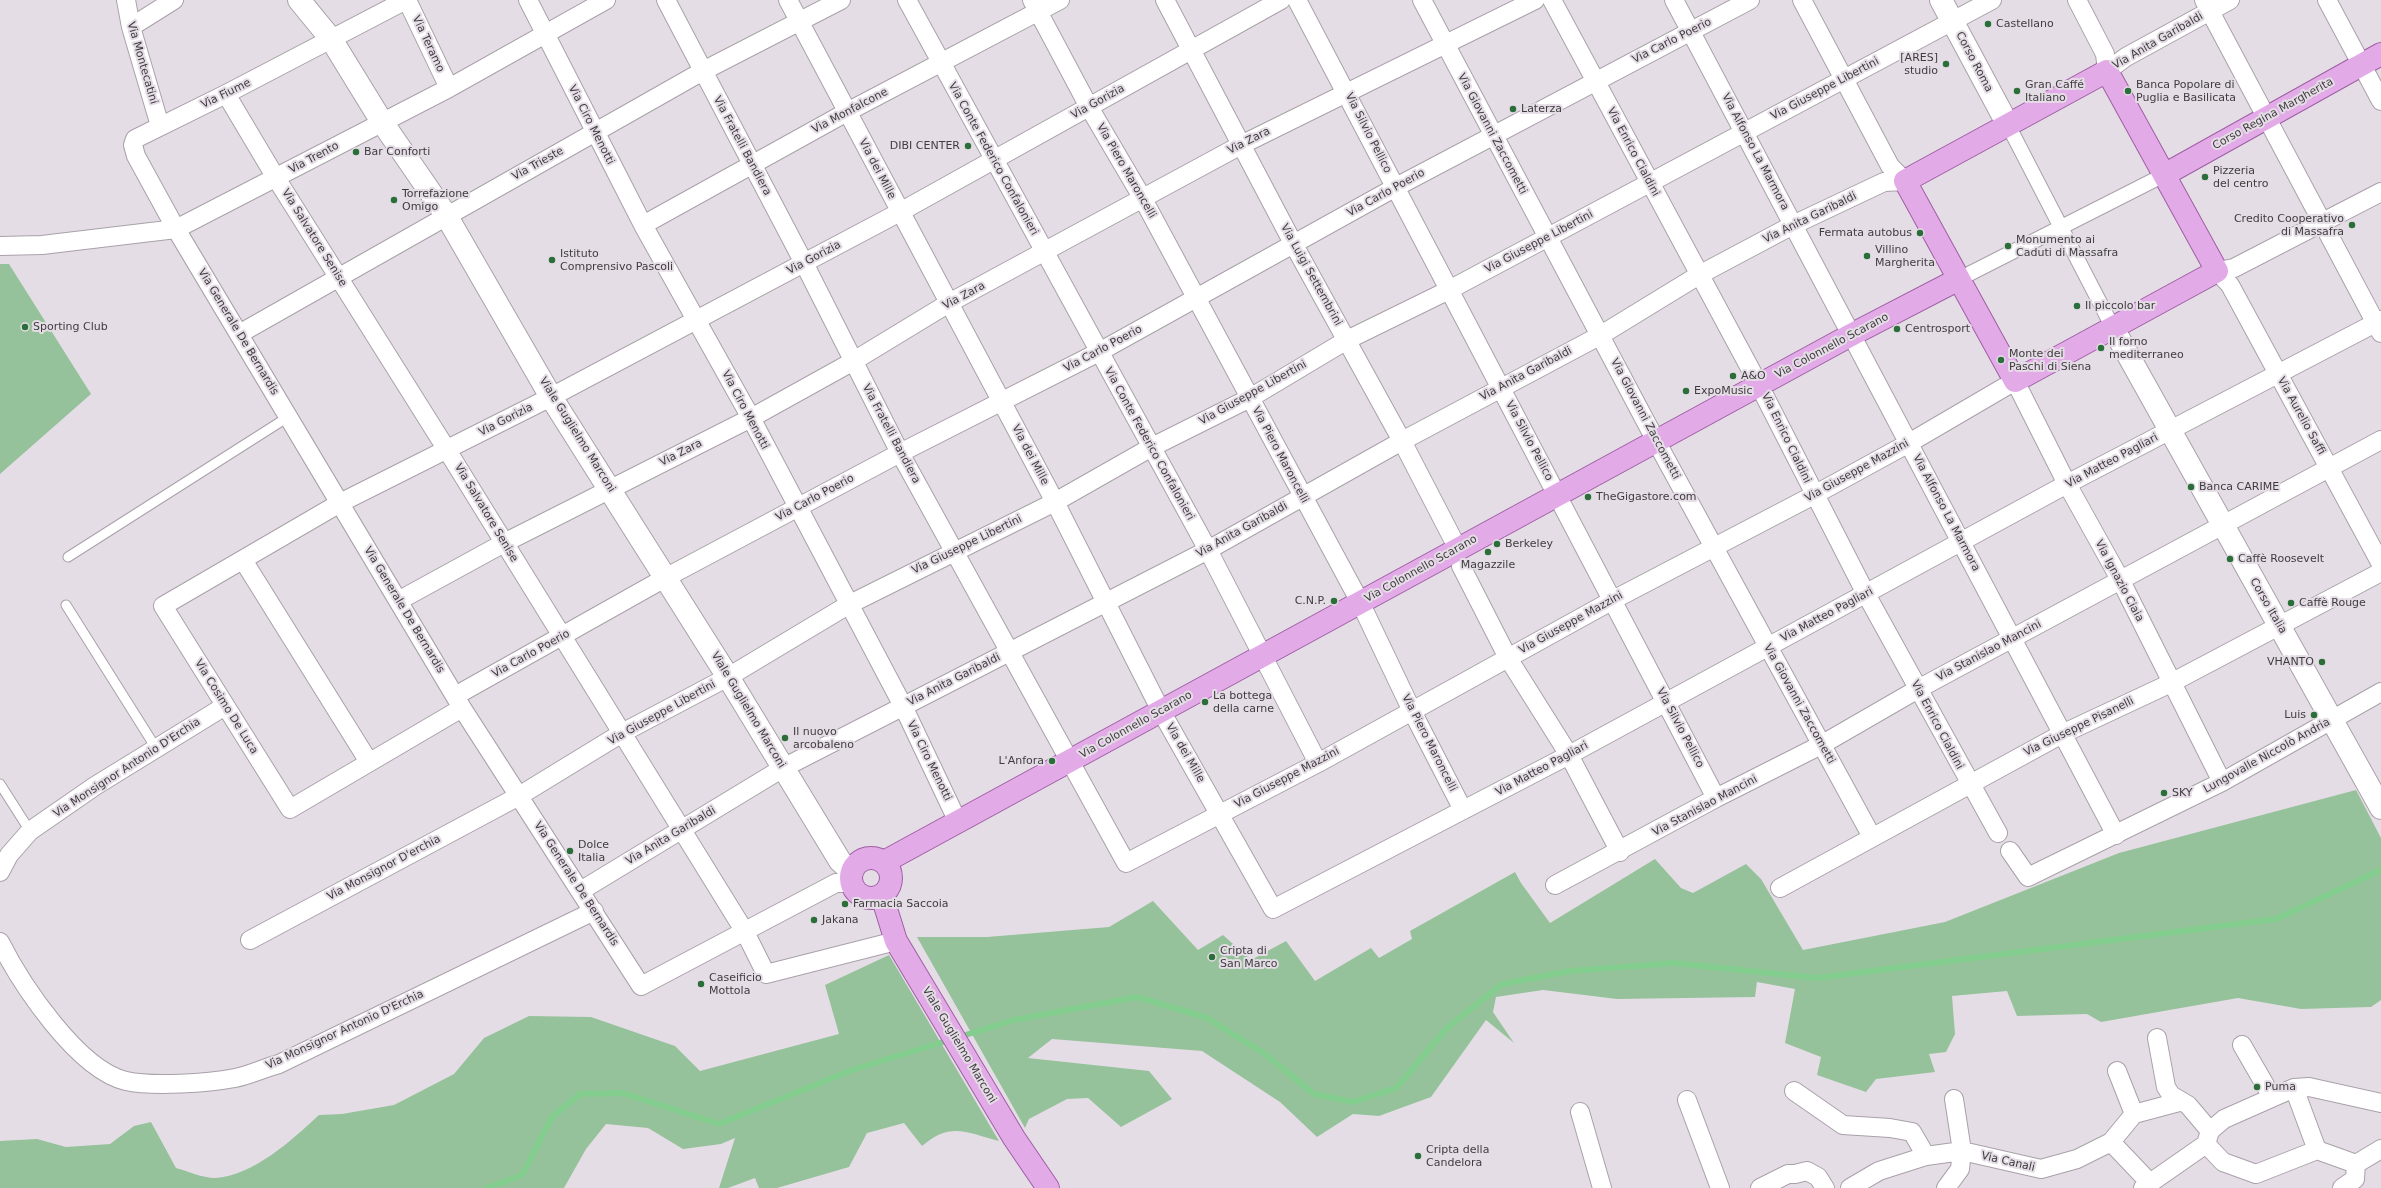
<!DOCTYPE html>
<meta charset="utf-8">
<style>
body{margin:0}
canvas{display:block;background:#e5dde6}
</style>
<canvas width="2381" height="1188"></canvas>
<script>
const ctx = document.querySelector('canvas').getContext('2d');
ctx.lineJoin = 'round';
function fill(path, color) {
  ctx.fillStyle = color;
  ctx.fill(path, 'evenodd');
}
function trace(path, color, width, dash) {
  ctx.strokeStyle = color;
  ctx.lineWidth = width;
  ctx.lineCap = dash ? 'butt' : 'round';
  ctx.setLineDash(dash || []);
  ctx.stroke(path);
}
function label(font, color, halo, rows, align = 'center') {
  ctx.font = font + ' "DejaVu Sans",sans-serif';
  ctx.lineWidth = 4;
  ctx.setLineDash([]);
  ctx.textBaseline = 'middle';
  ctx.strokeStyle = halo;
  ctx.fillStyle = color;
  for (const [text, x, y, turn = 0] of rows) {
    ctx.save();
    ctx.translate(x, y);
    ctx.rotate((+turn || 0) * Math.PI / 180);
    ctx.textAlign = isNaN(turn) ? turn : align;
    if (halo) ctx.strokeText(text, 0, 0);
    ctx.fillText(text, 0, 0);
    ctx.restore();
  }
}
const green = new Path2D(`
 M 0,264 L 9,264 L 91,394 L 0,474 Z
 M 2356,790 L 2381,838 L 2381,1000 L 2371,1007 L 2301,1009 L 2238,998 L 2101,1022 L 2087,1014 L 2017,1016 L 2007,991 L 1952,996 L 1955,1034 L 1946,1052 L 1929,1054 L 1935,1072 L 1876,1079 L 1866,1092 L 1817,1075 L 1821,1057 L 1785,1043 L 1795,989 L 1757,982 L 1755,997 L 1617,999 L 1543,990 L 1496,997 L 1493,1012 L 1514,1043 L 1486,1020 L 1431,1097 L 1379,1116 L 1353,1114 L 1317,1137 L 1280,1102 L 1202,1051 L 1052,1039 L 1028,1058 L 1149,1071 L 1172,1099 L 1121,1127 L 1088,1098 L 1067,1099 L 1029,1119 L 1025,1128 L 917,937 L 987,937 L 1109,927 L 1153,901 L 1198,950 L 1223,935 L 1251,960 L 1286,941 L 1315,981 L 1371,948 L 1379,958 L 1412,939 L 1410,931 L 1515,872 L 1521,883 L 1550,923 L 1655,859 L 1681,888 L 1693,893 L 1746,864 L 1761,879 L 1803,950 L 1945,922 L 2119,853 Z
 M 889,955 L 999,1141 C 967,1133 951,1121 922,1146 L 904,1123 L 867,1133 L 849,1167 L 777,1188 L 759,1188 L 755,1178 L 728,1188 L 719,1188 L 735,1138 L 721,1144 L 683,1149 L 648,1128 L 606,1124 L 586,1149 L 564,1188 L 0,1188 L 0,1141 L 37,1139 L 66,1147 L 110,1144 L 134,1126 L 151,1122 L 176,1168 C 187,1171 203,1178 215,1178 C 253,1176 292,1140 319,1115 L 342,1114 L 394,1105 L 454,1074 L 484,1038 L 529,1016 L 591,1017 L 675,1046 L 700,1071 L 839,1034 L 825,985 Z`);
const stream = new Path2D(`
 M 487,1188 L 522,1175 L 552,1117 L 580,1094 L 623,1093 L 719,1124 L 852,1070 L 1014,1020 L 1137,997 L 1205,1017 L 1265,1054 L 1314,1094 L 1353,1102 L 1396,1088 L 1447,1028 L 1502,984 L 1570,971 L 1674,963 L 1817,978 L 2276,919 L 2381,870`);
const service = new Path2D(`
 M 68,557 L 288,417
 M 66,605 L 156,748
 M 0,784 L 30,831`);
const pedestrian = new Path2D(`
 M 2008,125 L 2113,328
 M 1959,279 L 2164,175`);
const minor = new Path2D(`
 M 126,0 L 131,27 L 160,126
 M 406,0 L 226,94 L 135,139 L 133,145 L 136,156 L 176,229 L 462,708 L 641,986 L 836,883 L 851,883
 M 407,0 L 449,88
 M 528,0 L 643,225 L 751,418 L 903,706 L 958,822
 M 666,0 L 804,263 L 900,453 L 1126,863 L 1318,763 L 1613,600 L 1814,495 L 1909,443 L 2015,381 L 2067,484 L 2121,581 L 2222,782
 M 788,0 L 1055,502 L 1161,711 L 1273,909 L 1569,755 L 2067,484 L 2381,320
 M 907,0 L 1208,550 L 1318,763
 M 1032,0 L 1089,107 L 1143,199 L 1360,602 L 1412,711 L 1463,810
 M 1165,0 L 1294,245 L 1402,441 L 1458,549
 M 1297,0 L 1716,798
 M 1422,0 L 1656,441 L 1872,837
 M 1552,0 L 1759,385 L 1866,594 L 1998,833
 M 1674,0 L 2116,835
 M 1802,0 L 1890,166 L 1905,181
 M 2077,0 L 2105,54 L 2107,71 L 2126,57 L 2230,0
 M 2204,0 L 2381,333
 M 2327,0 L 2381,101
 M 131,27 L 174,0
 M 226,94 L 276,178 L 447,450 L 745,932 L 766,974 L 896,941
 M 643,225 L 847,112 L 1060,0
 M 0,246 L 42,245 L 176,229 L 449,88 L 606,0
 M 2217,271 L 2230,285 L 2381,564
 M 2217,271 L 2234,268 L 2381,192
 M 239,334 L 703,71 L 841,0
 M 243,560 L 369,762
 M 1461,566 L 1508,658 L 1569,755 L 1620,852
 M 398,601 L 504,543 L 751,418 L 852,362 L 949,303 L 1241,145 L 1535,0
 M 455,696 L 665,578 L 900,453 L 1099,352 L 1396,187 L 1750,0
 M 462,708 L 290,809 L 163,606 L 340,503 L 551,397 L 900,212 L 1281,0
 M 2010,851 L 2028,877 L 2222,782 L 2381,692
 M 0,872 L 9,855 L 30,831 L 95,786 L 225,706
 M 1555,885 L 1716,798 L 1821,745 L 1918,689 L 2381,440
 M 1780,888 L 2062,734 L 2171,683 L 2381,572
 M 582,890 L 783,768 L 1208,550 L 1402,441 L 1601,335 L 1699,275 L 1793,225 L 1884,182 L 1905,181
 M 250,940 L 519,796 L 622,733 L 728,677 L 848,605 L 1055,502 L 1150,448 L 1250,398 L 1347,340 L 1449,290 L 1992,0
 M 0,942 C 21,984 78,1070 126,1081 C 153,1087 208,1083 235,1078 C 250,1075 264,1068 279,1064 L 594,911
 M 2157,1038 L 2166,1087 L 2171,1095 L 2188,1105 L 2210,1131
 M 2242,1045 L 2272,1097
 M 2117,1071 L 2134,1114
 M 2294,1088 L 2317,1150
 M 1794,1091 L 1843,1125 L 1890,1128 L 1912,1132 L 1926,1156
 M 1687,1100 L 1720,1188
 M 1580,1112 L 1602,1188
 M 2111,1142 L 2134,1114 L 2179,1102
 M 2206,1144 L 2223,1162 L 2256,1174 L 2317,1150 L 2356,1164 L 2381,1149
 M 1760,1188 L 1788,1174 L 1795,1174 L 1807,1171 L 1818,1177 L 1825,1188
 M 1850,1188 L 1879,1171 L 1926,1156 L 1962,1151 L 2041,1169 L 2077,1159 L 2111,1142 L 2150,1183
 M 1946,1188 L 1960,1169 L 1962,1151 L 1954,1099
 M 2143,1188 L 2206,1144 L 2210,1131 L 2224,1119 L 2294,1088 L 2309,1087 L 2381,1103
 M 2342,1188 L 2355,1179 L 2356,1164`);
const tertiary = new Path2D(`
 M 299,0 L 331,39 L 382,122 L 446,215 L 551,397 L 728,677 L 840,861 L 852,872
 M 1941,0 L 2008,125
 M 2113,328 L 2381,808`);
const primary = new Path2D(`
 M 2107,71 L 2217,271 L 2015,381 L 1905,181 Z
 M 2164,175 L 2381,54
 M851 878a20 20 0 1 1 40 0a20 20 0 1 1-40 0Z
 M 884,862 L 1851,335 L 1959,279
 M 882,896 L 896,941 L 1014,1138 L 1048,1188`);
const markers = [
 [1988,24,4,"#2b6e39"],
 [1946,64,4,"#2b6e39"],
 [2017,91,4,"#2b6e39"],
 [2128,91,4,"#2b6e39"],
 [1513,109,4,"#2b6e39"],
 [968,146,4,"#2b6e39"],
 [356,152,4,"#2b6e39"],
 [2205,177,4,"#2b6e39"],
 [394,200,4,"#2b6e39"],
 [2352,225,4,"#2b6e39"],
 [1920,233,4,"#2b6e39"],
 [2008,246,4,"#2b6e39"],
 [1867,256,4,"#2b6e39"],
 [552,260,4,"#2b6e39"],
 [2077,306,4,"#2b6e39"],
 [25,327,4,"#2b6e39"],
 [1897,329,4,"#2b6e39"],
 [2101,348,4,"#2b6e39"],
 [2001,360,4,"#2b6e39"],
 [1733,376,4,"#2b6e39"],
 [1686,391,4,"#2b6e39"],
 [2191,487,4,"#2b6e39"],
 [1588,497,4,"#2b6e39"],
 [1497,544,4,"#2b6e39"],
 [1488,552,4,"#2b6e39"],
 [2230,559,4,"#2b6e39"],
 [1334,601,4,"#2b6e39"],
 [2291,603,4,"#2b6e39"],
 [2322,662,4,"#2b6e39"],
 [1205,702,4,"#2b6e39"],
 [2314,715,4,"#2b6e39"],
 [785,738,4,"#2b6e39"],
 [1052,761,4,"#2b6e39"],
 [2164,793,4,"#2b6e39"],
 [570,851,4,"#2b6e39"],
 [845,904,4,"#2b6e39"],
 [814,920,4,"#2b6e39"],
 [1212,957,4,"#2b6e39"],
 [701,984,4,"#2b6e39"],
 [2257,1087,4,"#2b6e39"],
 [1418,1156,4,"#2b6e39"]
];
const poiNames = [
 ["Castellano",1996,24],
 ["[ARES]",1938,58,"right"],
 ["studio",1938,71,"right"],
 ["Gran Caffé",2025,85],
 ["Italiano",2025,98],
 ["Banca Popolare di",2136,85],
 ["Puglia e Basilicata",2136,98],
 ["Laterza",1521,109],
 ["DIBI CENTER",960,146,"right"],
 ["Bar Conforti",364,152],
 ["Pizzeria",2213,171],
 ["del centro",2213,184],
 ["Torrefazione",402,194],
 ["Omigo",402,207],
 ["Credito Cooperativo",2344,219,"right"],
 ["di Massafra",2344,232,"right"],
 ["Fermata autobus",1912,233,"right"],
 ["Monumento ai",2016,240],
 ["Caduti di Massafra",2016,253],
 ["Villino",1875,250],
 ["Margherita",1875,263],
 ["Istituto",560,254],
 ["Comprensivo Pascoli",560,267],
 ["Il piccolo bar",2085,306],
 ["Sporting Club",33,327],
 ["Centrosport",1905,329],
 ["Il forno",2109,342],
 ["mediterraneo",2109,355],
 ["Monte dei",2009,354],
 ["Paschi di Siena",2009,367],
 ["A&O",1741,376],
 ["ExpoMusic",1694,391],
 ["Banca CARIME",2199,487],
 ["TheGigastore.com",1596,497],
 ["Berkeley",1505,544],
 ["Caffè Roosevelt",2238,559],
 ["Magazzile",1488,565,"center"],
 ["C.N.P.",1326,601,"right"],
 ["Caffè Rouge",2299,603],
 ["VHANTO",2314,662,"right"],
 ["La bottega",1213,696],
 ["della carne",1213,709],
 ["Luis",2306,715,"right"],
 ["Il nuovo",793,732],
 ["arcobaleno",793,745],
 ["L'Anfora",1044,761,"right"],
 ["SKY",2172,793],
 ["Dolce",578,845],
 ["Italia",578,858],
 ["Farmacia Saccoia",853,904],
 ["Jakana",822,920],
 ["Cripta di",1220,951],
 ["San Marco",1220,964],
 ["Caseificio",709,978],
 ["Mottola",709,991],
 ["Puma",2265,1087],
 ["Cripta della",1426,1150],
 ["Candelora",1426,1163]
];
const streetNames = [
 ["Via Carlo Poerio",1672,41,-27],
 ["Via Anita Garibaldi",2158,41,-30],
 ["Via Teramo",428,44,65],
 ["Corso Roma",1974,62,62],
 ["Via Montecatini",142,63,74],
 ["Via Giuseppe Libertini",1825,89,-28],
 ["Via Fiume",226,94,-26],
 ["Via Gorizia",1098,102,-29],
 ["Via Monfalcone",850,111,-28],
 ["Corso Regina Margherita",2273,114,-29],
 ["Via Ciro Menotti",591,125,63],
 ["Via Silvio Pellico",1368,133,63],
 ["Via Giovanni Zaccometti",1492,134,62],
 ["Via Zara",1249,141,-27],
 ["Via Fratelli Bandiera",742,146,62],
 ["Via Enrico Cialdini",1633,152,62],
 ["Via Alfonso La Marmora",1755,152,62],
 ["Via Trento",314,158,-28],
 ["Via Conte Federico Confalonieri",993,159,61],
 ["Via Trieste",538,164,-29],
 ["Via dei Mille",877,169,62],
 ["Via Piero Maroncelli",1126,171,60],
 ["Via Carlo Poerio",1386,193,-29],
 ["Via Anita Garibaldi",1810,218,-26],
 ["Via Salvatore Senise",314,238,58],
 ["Via Giuseppe Libertini",1539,242,-28],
 ["Via Gorizia",814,258,-28],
 ["Via Luigi Settembrini",1311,275,61],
 ["Via Zara",964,296,-28],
 ["Via Generale De Bernardis",238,332,59],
 ["Via Colonnello Scarano",1832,346,-28],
 ["Via Carlo Poerio",1103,349,-28],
 ["Via Anita Garibaldi",1526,374,-28],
 ["Via Giuseppe Libertini",1253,393,-29],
 ["Via Ciro Menotti",745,410,62],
 ["Via Aurelio Saffi",2301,416,61],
 ["Via Giovanni Zaccometti",1645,419,62],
 ["Via Gorizia",506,420,-27],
 ["Via Fratelli Bandiera",891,434,62],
 ["Viale Guglielmo Marconi",577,435,58],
 ["Via Enrico Cialdini",1786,438,64],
 ["Via Silvio Pellico",1529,441,62],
 ["Via Conte Federico Confalonieri",1149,444,61],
 ["Via Zara",681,453,-27],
 ["Via dei Mille",1030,455,62],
 ["Via Piero Maroncelli",1280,455,62],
 ["Via Matteo Pagliari",2112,461,-28],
 ["Via Giuseppe Mazzini",1857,471,-29],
 ["Via Carlo Poerio",815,498,-28],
 ["Via Salvatore Senise",486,513,59],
 ["Via Alfonso La Marmora",1946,513,62],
 ["Via Anita Garibaldi",1242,530,-29],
 ["Via Giuseppe Libertini",967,545,-26],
 ["Via Colonnello Scarano",1421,569,-29],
 ["Via Ignazio Ciaia",2119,581,62],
 ["Corso Italia",2268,606,60],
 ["Via Generale De Bernardis",404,610,59],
 ["Via Matteo Pagliari",1827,615,-28],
 ["Via Giuseppe Mazzini",1571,623,-29],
 ["Via Stanislao Mancini",1989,651,-28],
 ["Via Carlo Poerio",531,654,-29],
 ["Via Anita Garibaldi",954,680,-27],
 ["Via Giovanni Zaccometti",1799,704,61],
 ["Via Cosimo De Luca",226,707,58],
 ["Viale Guglielmo Marconi",748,710,59],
 ["Via Giuseppe Libertini",662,713,-29],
 ["Via Colonnello Scarano",1136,725,-29],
 ["Via Enrico Cialdini",1937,725,62],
 ["Via Giuseppe Pisanelli",2079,727,-26],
 ["Via Silvio Pellico",1680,728,62],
 ["Via Piero Maroncelli",1429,743,63],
 ["Via dei Mille",1185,753,60],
 ["Lungovalle Niccolò Andria",2267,756,-29],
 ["Via Ciro Menotti",929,761,64],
 ["Via Monsignor Antonio D'Erchia",127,768,-33],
 ["Via Matteo Pagliari",1542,769,-28],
 ["Via Giuseppe Mazzini",1287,778,-28],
 ["Via Stanislao Mancini",1705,806,-28],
 ["Via Anita Garibaldi",671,836,-31],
 ["Via Monsignor D'erchia",384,868,-28],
 ["Via Generale De Bernardis",576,884,57],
 ["Via Monsignor Antonio D'Erchia",345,1030,-25],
 ["Viale Guglielmo Marconi",959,1045,59],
 ["Via Canali",2008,1162,13]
];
fill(green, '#96c29b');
trace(stream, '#83ce8e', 6);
trace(service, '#a9a1a9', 11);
trace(pedestrian, '#a9a1a9', 16);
trace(minor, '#a9a1a9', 20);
trace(tertiary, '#a9a1a9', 24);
trace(primary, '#9e5fa3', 24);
trace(service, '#fff', 9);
trace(pedestrian, '#fff', 14);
trace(minor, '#fff', 18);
trace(tertiary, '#fff', 22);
trace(primary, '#e3aae8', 22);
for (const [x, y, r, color] of markers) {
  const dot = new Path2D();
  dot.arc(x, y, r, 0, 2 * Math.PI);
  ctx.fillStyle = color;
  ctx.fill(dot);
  trace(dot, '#e5dde6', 1.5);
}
label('11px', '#3f3c3f', '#e5dde6', poiNames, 'left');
label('11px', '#3f3c3f', '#e5dde6', streetNames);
</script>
